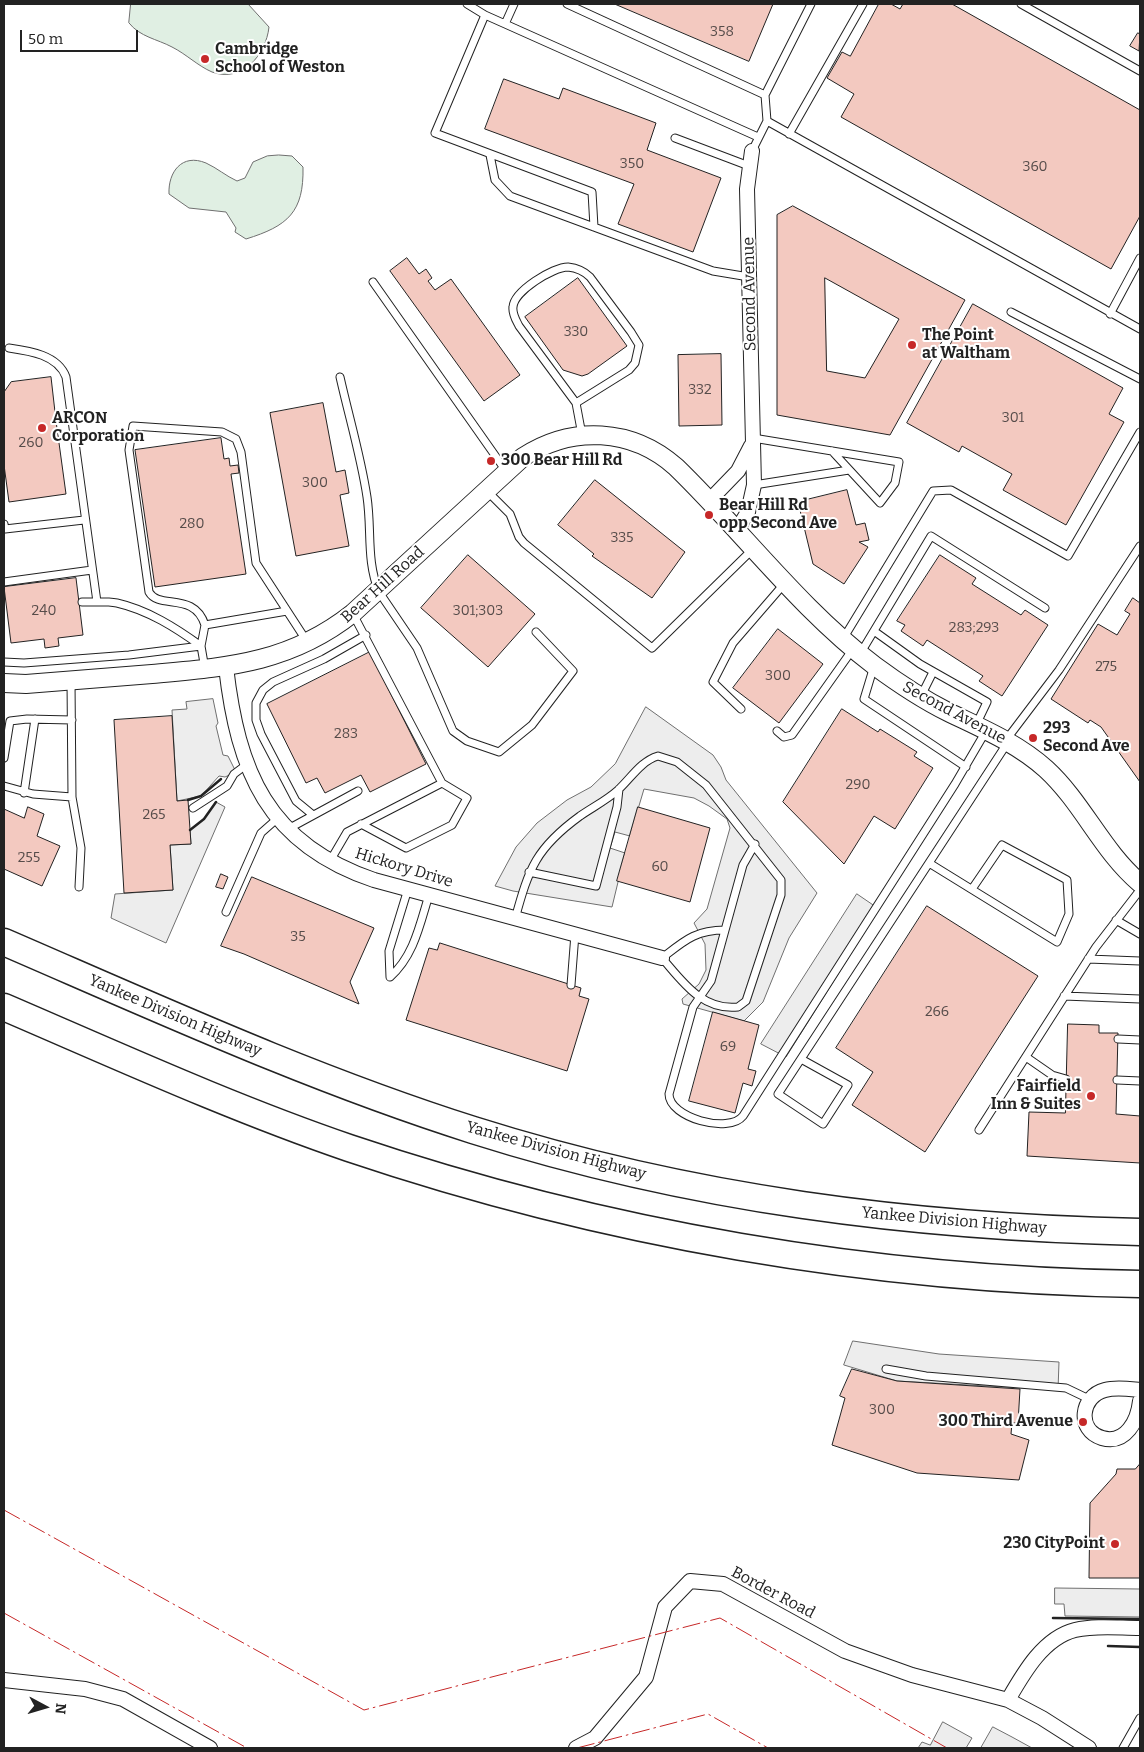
<!DOCTYPE html>
<style>
body{margin:0}
#map{position:relative;width:1144px;height:1752px;overflow:hidden;background:#fff;font-family:Bitter,serif}
canvas{display:block}
.frame{position:absolute;inset:0;border:5px solid #222;pointer-events:none}
.north{position:absolute;left:20px;top:1682px;width:50px;height:50px;-webkit-text-stroke:4px #fff;paint-order:stroke;rotate:96deg;font-size:14px;font-weight:700;line-height:20px;text-align:center;color:#222}
.north::after{content:'';display:block;margin:auto;width:18px;height:22px;background:#222;clip-path:polygon(50% 0,100% 100%,50% 72%,0 100%)}
.scale{position:absolute;left:20px;top:30px;width:118px;height:22px;box-sizing:border-box;border:2px solid #222;border-top:0;padding-left:6px;font-size:15px;line-height:18px;white-space:nowrap;color:#222;-webkit-text-stroke:4px #fff;paint-order:stroke}
</style>
<div id="map">
<canvas width="1144" height="1752"></canvas>
<div class="frame"></div>
<div class="north">N</div>
<div class="scale">50 m</div>
</div>
<script>
const g = document.querySelector('canvas').getContext('2d');
g.lineJoin = 'round';
function paint(path, color) { g.fillStyle = color; g.fill(path, 'evenodd'); }
function trace(path, color, width, dash) { g.strokeStyle = color; g.lineWidth = width; g.lineCap = dash ? 'butt' : 'round'; g.setLineDash(dash || []); g.stroke(path); }
function write(font, color, halo, rows, align = 'center') {
  g.font = font + ' Bitter,serif'; g.lineWidth = 4; g.setLineDash([]); g.textBaseline = 'middle'; g.strokeStyle = halo; g.fillStyle = color; for (const [text, x, y, turn = 0] of rows) {
    g.save(); g.translate(x, y); g.rotate((+turn || 0) * Math.PI / 180); g.textAlign = isNaN(turn) ? turn : align; if (halo) g.strokeText(text, 0, 0); g.fillText(text, 0, 0); g.restore();
  }
}
const green = new Path2D(`
 M131 4H248L269 27C266 55 242 83 212 72 198 66 186 54 172 47 157 39 140 37 129 23Z
 M279 155 292 156 303 167C304 212 288 226 246 239L235 232 236 228 226 212 189 208 169 194C168 172 182 153 206 163 217 168 226 176 237 181L245 178 253 162 267 156Z`);
const parking = new Path2D(`
 M213 699 218 723 216 726 223 755 228 756 236 772 225 777 219 776 201 796 177 801 172 710 187 709 186 702Z
 M646 707 713 755 721 767 726 780 817 893 789 938 763 1002 744 1021 683 1004 682 999 699 984 706 970 705 944 694 923 707 909 730 828 727 819 709 806 694 798 644 789 630 836 615 832 610 848 625 853 612 907 513 891 495 886 516 847 537 823 567 800 591 787 615 764Z
 M216 802 225 807 166 943 111 918 115 894 173 890 170 845 191 844 190 830 204 819Z
 M857 894 879 909 786 1057 761 1044Z
 M853 1341 939 1354 1059 1362 1058 1390 897 1381 844 1365Z
 M1055 1588 1140 1589V1617L1065 1616 1064 1604H1055Z
 M943 1722 972 1738 966 1748H918L922 1742 930 1745Z
 M993 1727 1012 1737 1032 1748H981Z`);
const building = new Path2D(`
 M615 4H773L749 61Z
 M879 4H891L900 9 903 4H952L1140 110V216L1111 269 841 117 854 94 827 78 842 52 850 56Z
 M1138 33 1140 34 1139 51 1130 46Z
 M504 79 559 99 563 88 656 123 647 150 721 178 693 252 618 224 634 184 485 129Z
 M793 206 965 300 890 435 777 415V215ZM825 278 899 319 865 378 827 371Z
 M407 258 419 274 426 269 432 278 428 281 435 290 451 279 520 375 484 401 390 271Z
 M578 278 627 346 588 374 582 376 563 370 525 317Z
 M973 304 1123 388 1109 414 1124 422 1066 525 1003 490 1012 474 962 446 959 452 907 423Z
 M721 354 722 425 679 426 678 355Z
 M51 377 55 412 60 411 62 421H56L66 494 9 502 4 465V392L11 382Z
 M323 403 336 472 345 470 349 493 340 495 349 546 296 556 270 413Z
 M221 438 224 459 229 458 230 466 238 465 239 473 231 474 246 574 155 587 135 450Z
 M595 480 685 552 652 598 592 556 594 554 558 525Z
 M847 490 856 525 865 523 869 540 859 542 868 547 844 584 813 564 798 502Z
 M468 555 535 614 488 667 421 608Z
 M940 555 976 578 972 584 1021 615 1025 610 1048 625 1002 696 979 681 983 676 927 640 923 646 901 631 905 625 897 621Z
 M76 578 83 635 58 638 59 646 45 648 44 639 11 643 4 587Z
 M1133 598 1140 603V782L1101 727 1090 720 1088 723 1051 699 1098 624 1117 635 1130 614 1125 611Z
 M778 629 823 664 779 723 733 688Z
 M370 652 426 764 370 792 361 775 325 793 317 778 306 783 267 704Z
 M842 709 878 732 880 729 917 752 914 756 933 768 895 829 874 816 844 864 783 802Z
 M172 716 177 801 188 800 191 844 170 845 173 890 124 893 114 720Z
 M28 807 44 814 37 836 60 846 42 886 4 869V809L24 818Z
 M638 807 710 828 690 902 617 881Z
 M221 874 228 877 223 889 216 887Z
 M252 877 374 928 350 982 359 1004 244 954 221 946Z
 M927 906 1038 976 925 1152 852 1105 873 1072 836 1048Z
 M440 943 581 988 579 996 589 999 567 1071 406 1020 429 948 437 950Z
 M713 1012 759 1025 748 1069 756 1071 752 1086 743 1083 735 1113 689 1101Z
 M1068 1024 1099 1025V1033H1118L1116 1114 1140 1116V1163L1027 1156 1029 1112 1065 1113Z
 M852 1369 897 1381 1020 1389 1018 1423H1012L1011 1434 1029 1440 1019 1480 917 1473 832 1445 845 1398 840 1396Z
 M1140 1464V1578H1089L1090 1503 1116 1474 1117 1469H1135Z`);
const service = new Path2D(`
 M467 4 485 15
 M567 4 765 95
 M1021 4 1140 71
 M505 24 514 4
 M767 121 1140 329
 M789 134 863 4
 M675 138 749 166
 M752 151 767 121 765 95 811 4
 M490 155 495 180 510 196 713 271 749 277
 M594 227 592 192 435 133 485 15 758 137
 M373 282 506 471
 M1011 312 1140 379
 M1110 314 1140 258
 M9 348C30 351 58 355 66 377L97 602
 M340 377C349 417 361 457 367 497 372 530 366 561 379 592L417 648 453 731 467 741 499 752 532 725 573 671 536 632
 M576 403 629 370 635 363 639 345 631 332 590 277C584 271 577 268 568 267 553 267 514 291 513 307 512 314 516 320 519 326L576 403 582 435
 M753 438 899 462 895 483 880 503 832 451
 M754 485 849 470
 M488 492 510 514 519 537 524 543 652 648 754 548
 M4 524 5 529 84 520
 M4 582 92 570
 M82 602C93 602 106 601 117 603 148 610 176 628 201 646
 M353 614 442 783
 M205 625C194 591 159 610 149 592L129 450 133 426 222 432 236 439 241 452 256 563 306 640
 M874 631 920 664 987 702 976 725
 M843 639 933 491 951 490 1068 556 1140 432
 M860 654 931 536 1045 608
 M4 662 24 663 129 655 201 646
 M874 666 864 699 966 767
 M205 669 201 646 205 625 287 611
 M71 681 72 797 81 848 79 887
 M921 696 933 672
 M741 709 713 682 733 643 784 584
 M777 731 784 737 792 735 853 649
 M1006 740 1059 670 1140 546
 M4 758 10 721 27 719 72 720
 M4 786 33 794 72 797
 M24 793 35 719
 M193 808 227 786 234 774 246 765
 M313 815 296 801 261 734 256 720V703L263 690 273 682 324 659 366 635
 M288 829 358 791
 M755 844 743 865 711 981 693 1007 669 1094C669 1118 729 1134 743 1116L955 784 986 731
 M330 861 347 832 442 783 467 798 452 825 406 848 361 824
 M929 863 1057 942 1069 914 1067 880 1002 845 972 889
 M529 872 596 886 617 807 619 789
 M408 889 389 951 390 977C414 956 420 924 429 895
 M226 912 261 833 278 818
 M515 919C529 868 536 848 580 816 593 807 607 800 618 790 631 778 641 761 658 756L677 762 706 785 781 880V895L746 1001 738 1007C702 1011 682 981 662 958 684 941 695 930 725 930
 M1116 920 1140 934
 M1088 959 1140 961
 M571 985 575 934
 M1064 996 1140 999
 M1118 1039 1140 1040
 M1026 1057 1052 1075 1066 1079
 M801 1059 848 1085 823 1124 778 1094 1008 742
 M1117 1080 1140 1081
 M979 1130 1096 947 1140 890
 M886 1369 926 1376 1066 1388 1089 1399
 M1123 1748 1140 1718`);
const minor = new Path2D(`
 M709 501 738 471 751 446
 M737 530 748 512 754 485 747 189 752 151
 M226 667C238 771 267 844 374 880L662 958
 M1140 1390C1129 1389 1116 1387 1105 1390 1081 1396 1076 1430 1102 1438 1126 1445 1138 1420 1140 1401
 M4 1680 85 1689 123 1699 210 1748
 M1008 1700C1023 1674 1043 1638 1075 1630 1096 1625 1119 1628 1140 1628
 M576 1748 595 1738 646 1677 665 1607 690 1581 723 1584 845 1651 912 1675 1008 1700 1042 1718 1089 1748`);
const tertiary = new Path2D(`
 M4 683 26 684C68 681 110 677 152 674 228 667 290 663 353 613L523 457C572 425 632 428 676 467 743 532 800 609 875 666 898 683 922 699 948 712 983 729 1017 743 1046 769 1083 803 1102 851 1140 883`);
const motorway = new Path2D(`
 M4 942C159 1009 312 1079 473 1130 691 1199 912 1227 1140 1232
 M4 1007C118 1056 232 1108 349 1148 604 1234 872 1280 1140 1284`);
const wall = new Path2D(`
 M188 800 201 796 221 779
 M190 830 204 819 216 802
 M1053 1618 1140 1619
 M1108 1646 1140 1647`);
const power = new Path2D(`
 M4 1510 364 1710 720 1618 947 1748
 M4 1613 247 1748
 M577 1748 708 1714 768 1748`);
const markers = [
 [205,59,5,"#c62828"],
 [912,345,5,"#c62828"],
 [42,428,5,"#c62828"],
 [491,461,5,"#c62828"],
 [709,515,5,"#c62828"],
 [1033,738,5,"#c62828"],
 [1091,1096,5,"#c62828"],
 [1083,1422,5,"#c62828"],
 [1115,1544,5,"#c62828"]
];
const numberNames = [
 ["358",722,32],
 ["350",632,164],
 ["360",1035,167],
 ["330",576,332],
 ["332",700,390],
 ["301",1013,418],
 ["260",31,443],
 ["300",315,483],
 ["280",192,524],
 ["335",622,538],
 ["240",44,611],
 ["301;303",478,611],
 ["283;293",974,628],
 ["275",1106,667],
 ["300",778,676],
 ["283",346,734],
 ["290",858,785],
 ["265",154,815],
 ["255",29,858],
 ["60",660,867],
 ["35",298,937],
 ["266",937,1012],
 ["69",728,1047],
 ["300",882,1410]
];
const poiNames = [
 ["Cambridge",215,50],
 ["School of Weston",215,68],
 ["The Point",922,336],
 ["at Waltham",922,354],
 ["ARCON",52,419],
 ["Corporation",52,437],
 ["300 Bear Hill Rd",501,461],
 ["Bear Hill Rd",719,506],
 ["opp Second Ave",719,524],
 ["293",1043,729],
 ["Second Ave",1043,747],
 ["Fairfield",1081,1087,"right"],
 ["Inn & Suites",1081,1105,"right"],
 ["300 Third Avenue",1073,1422,"right"],
 ["230 CityPoint",1105,1544,"right"]
];
const streetNames = [
 ["Second Avenue",750,294,-91],
 ["Bear Hill Road",383,585,-42],
 ["Second Avenue",954,713,28],
 ["Hickory Drive",404,868,17],
 ["Yankee Division Highway",175,1016,23],
 ["Yankee Division Highway",556,1151,15],
 ["Yankee Division Highway",954,1221,5],
 ["Border Road",773,1593,28]
];
paint(green, '#e0efe3');
trace(green, '#6f6f6f', 1);
paint(parking, '#ededed');
trace(parking, '#6f6f6f', 1);
paint(building, '#f3c9c0');
trace(building, '#222', 1);
trace(service, '#222', 9);
trace(minor, '#222', 16);
trace(tertiary, '#222', 20);
trace(motorway, '#222', 29);
trace(service, '#fff', 7);
trace(minor, '#fff', 14);
trace(tertiary, '#fff', 18);
trace(motorway, '#fff', 26);
trace(wall, '#222', 2.5);
trace(power, '#c62828', 1, [18, 4, 2.5, 4]);
for (const [x, y, r, color] of markers) { const dot = new Path2D(); dot.arc(x, y, r, 0, 2 * Math.PI); g.fillStyle = color; g.fill(dot); trace(dot, '#fff', 2); }
write('14px', '#564c4a', null, numberNames);
write('bold 16px', '#222', '#fff', poiNames, 'left');
write('16px', '#222', '#fff', streetNames);
</script>
